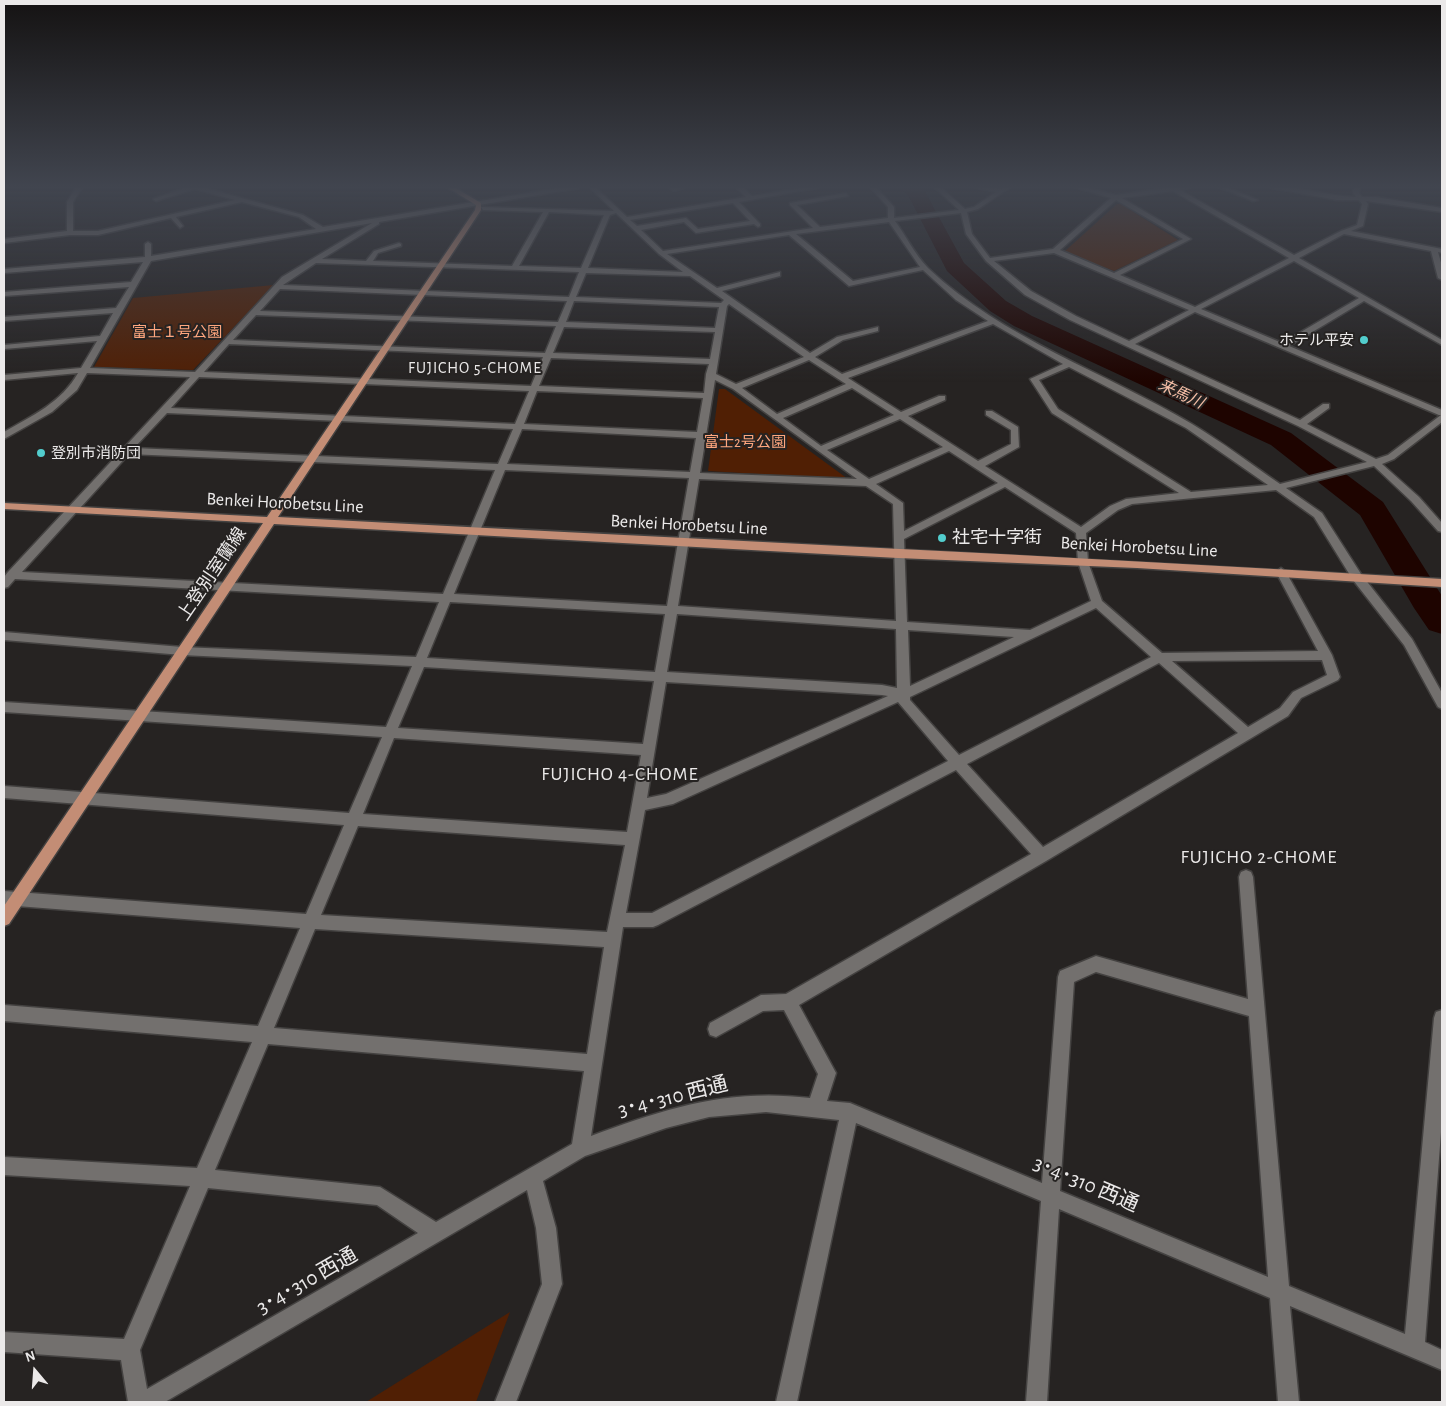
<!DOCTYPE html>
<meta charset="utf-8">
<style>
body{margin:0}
#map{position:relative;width:1446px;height:1406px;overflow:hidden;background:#262322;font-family:"Alegreya Sans",sans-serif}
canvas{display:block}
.frame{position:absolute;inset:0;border:5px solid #ebe9e9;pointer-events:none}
.north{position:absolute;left:10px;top:1346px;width:50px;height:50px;-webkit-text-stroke:4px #262322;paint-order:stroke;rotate:342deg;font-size:14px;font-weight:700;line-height:20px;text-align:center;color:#ebe9e9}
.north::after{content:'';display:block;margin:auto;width:18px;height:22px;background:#ebe9e9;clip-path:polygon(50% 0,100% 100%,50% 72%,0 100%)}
</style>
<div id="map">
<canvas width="1446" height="1406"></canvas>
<div class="frame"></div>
<div class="north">N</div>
</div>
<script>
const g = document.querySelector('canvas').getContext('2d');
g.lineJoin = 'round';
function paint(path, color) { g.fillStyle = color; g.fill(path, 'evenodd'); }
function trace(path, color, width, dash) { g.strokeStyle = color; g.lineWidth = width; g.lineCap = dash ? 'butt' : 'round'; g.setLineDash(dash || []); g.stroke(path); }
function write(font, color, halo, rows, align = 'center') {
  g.font = font + ' "Alegreya Sans","Noto Sans JP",sans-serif'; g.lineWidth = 4; g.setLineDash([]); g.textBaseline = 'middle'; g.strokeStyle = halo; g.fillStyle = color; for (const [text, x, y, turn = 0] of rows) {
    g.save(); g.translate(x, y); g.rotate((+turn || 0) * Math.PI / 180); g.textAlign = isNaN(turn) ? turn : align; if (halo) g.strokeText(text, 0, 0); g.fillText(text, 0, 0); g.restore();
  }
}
const green = new Path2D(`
 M1117 204H1121L1178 240 1114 271 1064 252Z
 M274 285 193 370 94 367 133 298Z
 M719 389H725L848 479 708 471Z
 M510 1312 476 1402H366Z`);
const river = new Path2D(`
 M898 186H919L923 188 964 263 1006 301 1032 316 1291 433 1383 502 1442 596V634L1429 630 1414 608 1360 515 1271 445 1014 326 990 311 947 271 908 195Z`);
const minor = new Path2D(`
 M77 186H83L73 202V231H98L235 200 195 189 156 201 153 199 188 187 187 186H198L303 215 323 227 571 186H582L579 188 379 222V224L322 259 366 261 374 251 399 243 401 244V246L378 253 373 261 512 266 543 212 483 210 481 207 614 211 588 186H594L627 217 746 197 735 186H741L752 196 815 186H827L739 202 760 224V226L758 227 754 224 696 233 684 222 641 230 663 251 813 228 790 205V203L846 193 848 196 797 205 820 227 888 218V207L869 186H875L894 207V218L959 210 933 186H939L965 209 974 207 996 192 970 186 1001 189 1006 186H1012L978 209 967 212 972 234 990 258 1053 249 1111 198 1071 186H1080L1116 195 1168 188 1166 186H1195L1180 190 1294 255 1341 231 1357 225 1362 204 1359 200H1337L1272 188 1269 186C1298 186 1326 196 1356 197L1353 193 1354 186H1360L1359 193 1362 197H1376L1442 208V212L1366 201 1368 204 1363 226 1351 231 1442 249V253L1438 252 1442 266V280L1438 278 1431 251 1344 234 1299 258 1442 340V345L1364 301 1289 346 1442 410V422L1394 459 1382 464 1419 497 1442 523V532L1438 531 1411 501 1374 466 1286 488 1322 513 1361 574 1412 639 1442 693V709L1438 707 1404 645 1353 580 1314 517 1276 490 1132 504 1118 510 1086 533 1088 562 1102 601 1162 653 1318 651 1276 572 1281 568 1286 572 1332 655 1340 677 1338 680 1301 698 1288 716 1046 861 799 1005 836 1073 827 1101 850 1103 1042 1183 1058 977 1060 971 1096 956 1248 999 1239 877 1241 872 1246 870 1251 872 1253 877 1289 1286 1405 1334 1434 1018 1436 1012 1442 1010V1119L1425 1342 1442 1350V1370L1290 1306 1299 1402H1278L1270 1298 1059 1209 1047 1402H1026L1041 1201 856 1123 797 1402H776L839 1120 766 1112 709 1117 666 1128 585 1156 543 1181 556 1228 562 1284 516 1402H495L542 1284 536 1228 527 1190 165 1402H128L121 1360 4 1352V1332L124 1339 190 1186 4 1175V1157L197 1168 252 1042 4 1021V1005L258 1026 300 928 4 905V891L306 914 344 825 4 798V786L349 813 382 737 4 712V702L386 727 412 666 182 655 4 640V632L182 647 416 657 439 602 15 579 8 587 4 588V577L8 572 190 377 87 373 77 390 52 412 4 439V432C32 416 62 402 78 373L4 380V375L81 368 97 341 4 349V345L100 336 113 313 4 321V317L116 308 129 287 4 296V292L131 282 143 262 4 273V269L145 257V244L148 242 151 244V256L316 229 299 217 242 202 176 217 183 226 180 228 171 218 98 235H70L4 243V239L67 231V202ZM1173 191 1289 258 1195 307 1120 275 1191 239 1122 198ZM1116 200 1183 239 1114 273 1060 250ZM733 203 750 221 698 229 686 218 637 226 630 220ZM549 212 604 215 581 268 519 266ZM616 213 659 254 683 272 588 268 610 215ZM961 213 966 234 986 261 1025 295 1070 320 1298 426 1367 462 1280 484C1251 464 1222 442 1192 424 1105 372 1003 339 928 268 915 255 906 236 895 221ZM889 222 920 267 853 281 796 234ZM372 223 282 277 195 372 90 368 151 261ZM789 235 849 286 923 270 956 300 988 321 842 374 815 357 843 340 878 331V327L837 337 810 353 722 291 780 276V272L717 288 667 254ZM1054 253 1189 310 1129 341 1076 316 1031 291 994 261ZM1294 261 1359 298 1282 343 1201 309ZM316 263 579 272 569 297 283 285ZM586 273 690 276 724 300 721 303 576 297ZM280 289 567 301 558 322 260 311ZM574 301 719 307 715 328 566 322ZM729 304 804 357 736 384 716 374 727 306ZM1195 312 1439 415H1441L1388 455 1376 459 1307 424 1329 408V404H1323L1300 420 1135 344ZM256 315 556 326 545 353 233 340ZM993 324 1063 364 1030 379 1052 413 1179 493 1126 499 1110 506 1081 527 985 466 1019 447 1018 427 992 411H986V415L1011 430V444L978 461 908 416 945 400V396H939L901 412 848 378ZM564 327 715 332 710 359 553 353ZM229 344 543 357 531 386 204 372ZM551 358 709 364 706 374 704 393 539 386ZM809 360 846 384 777 414 742 388ZM1069 367 1186 428 1268 485 1191 492 1058 409 1039 380ZM199 377 529 391 515 424 171 408ZM715 380 733 389 857 479 700 473ZM852 388 894 415 821 446 783 418ZM537 391 703 398 697 432 524 424ZM167 413 513 429 498 464 134 448ZM900 419 943 447 869 479 827 450ZM522 429 696 438 690 472 507 464ZM949 451 998 483 904 531 903 503 876 484ZM129 454 495 470 443 594 22 572ZM505 470 689 478 667 606 454 594ZM699 479 866 486 893 504 896 621 678 606ZM1005 487 1076 533 1078 562 1091 601 1030 630 907 622 904 539ZM450 602 665 614 655 672 427 658ZM1096 608 1151 657 959 755 910 700V697ZM677 614 896 629 897 688 882 685 667 672ZM908 630 1014 637 910 686ZM1322 660 1327 675 1293 692 1280 708 1248 727 1172 661ZM1159 663 1238 733 1043 847 967 764ZM424 667 654 681 643 744 398 728ZM666 682 882 695 888 696 666 794 647 798ZM898 702 948 761 652 913H626L645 810 673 804ZM394 738 641 755 627 832 363 814ZM956 770 1031 854 786 994 761 995 710 1023 708 1029 710 1035 716 1037 763 1011 784 1010 818 1074 810 1098C729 1088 666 1108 591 1136L623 927H653L658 925ZM358 826 625 845 607 932 321 915ZM315 929 604 947 587 1054 274 1028ZM1096 972 1249 1016 1268 1277 1060 1191 1074 982ZM268 1044 584 1071 572 1144 436 1222 380 1187 215 1170ZM208 1188 377 1205 418 1233 147 1389 140 1350Z
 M666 186H689L674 191Z
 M1216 186H1223L1258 200 1253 201Z`);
const major = new Path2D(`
 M445 186H452L481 203V210L278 517C666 538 1054 555 1442 579V587L1137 568 898 558 274 524 9 924 4 926V906L263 523 4 509V503L267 517 475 210 476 205Z`);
const markers = [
 [1364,340,5,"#52cdcd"],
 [41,453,5,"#52cdcd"],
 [942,538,5,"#52cdcd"]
];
const farParknames = [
 ["富士１号公園",177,332],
 ["富士2号公園",745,442]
];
const farPoinames = [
 ["ホテル平安",1354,340],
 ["登別市消防団",51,453,"left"]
];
const farNeighbourhoodnames = [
 ["FUJICHO 5-CHOME",475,368]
];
const farWaternames = [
 ["来馬川",1181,394,25]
];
const streetNames = [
 ["Benkei Horobetsu Line",285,503,3],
 ["Benkei Horobetsu Line",689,525,3],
 ["Benkei Horobetsu Line",1139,547,3],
 ["上登別室蘭線",212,574,-56]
];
const poiNames = [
 ["社宅十字街",952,538]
];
const neighbourhoodNames = [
 ["FUJICHO 4-CHOME",620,774],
 ["FUJICHO 2-CHOME",1259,857]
];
const nearStreetnames = [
 ["3･4･310 西通",673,1097,-14],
 ["3･4･310 西通",1086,1184,23],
 ["3･4･310 西通",307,1281,-30]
];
paint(green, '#501f04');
paint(river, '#1e0400');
trace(minor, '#444241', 3);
trace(major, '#444241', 3);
paint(minor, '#73706e');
paint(major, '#c38d75');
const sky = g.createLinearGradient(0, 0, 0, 382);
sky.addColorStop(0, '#151313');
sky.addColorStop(0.49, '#41454f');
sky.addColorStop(1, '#41454f00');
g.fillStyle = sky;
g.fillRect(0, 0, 1446, 382);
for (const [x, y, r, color] of markers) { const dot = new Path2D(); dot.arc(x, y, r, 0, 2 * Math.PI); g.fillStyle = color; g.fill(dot); trace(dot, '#262322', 2); }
write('15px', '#fea67e', '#262322', farParknames);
write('15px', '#ebe9e9', '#262322', farPoinames, 'right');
g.letterSpacing = '1px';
write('16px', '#ebe9e9', '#262322', farNeighbourhoodnames);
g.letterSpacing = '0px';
write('italic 16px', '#f3bda5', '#262322', farWaternames);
write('18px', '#ebe9e9', '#262322', streetNames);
write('18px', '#ebe9e9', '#262322', poiNames, 'left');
g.letterSpacing = '1px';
write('19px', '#ebe9e9', '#262322', neighbourhoodNames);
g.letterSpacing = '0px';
write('21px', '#ebe9e9', '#262322', nearStreetnames);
</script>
